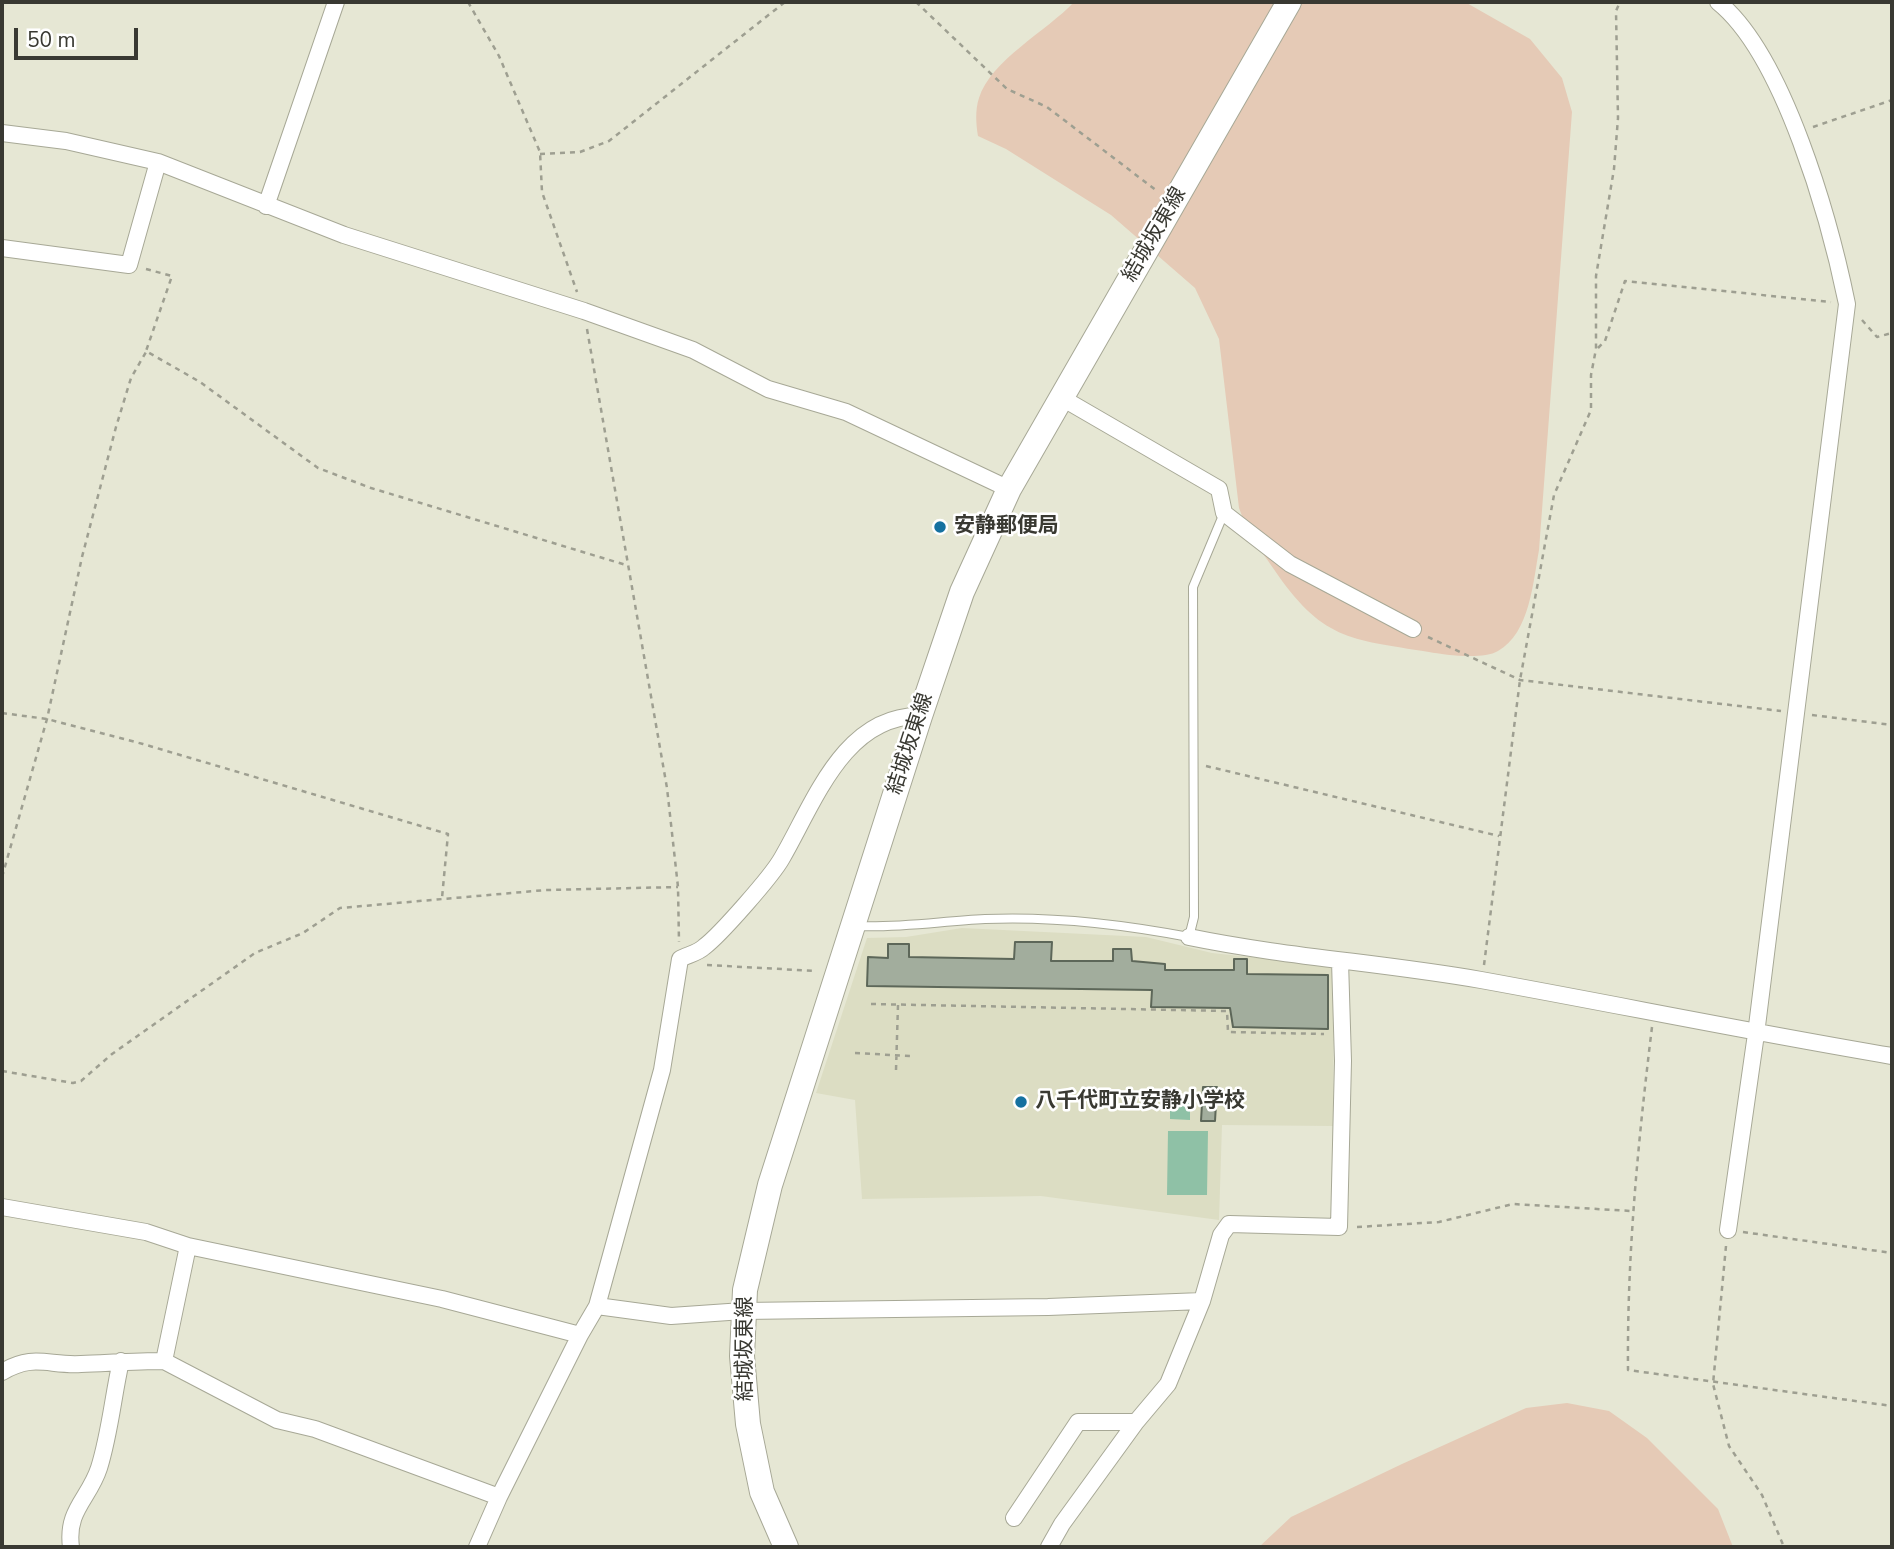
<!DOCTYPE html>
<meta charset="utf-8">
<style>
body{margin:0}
#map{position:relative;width:1894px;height:1549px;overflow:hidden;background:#e6e7d4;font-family:"Nunito Sans",sans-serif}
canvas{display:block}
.frame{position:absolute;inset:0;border:4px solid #393932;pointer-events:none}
.scale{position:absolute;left:14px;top:28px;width:124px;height:32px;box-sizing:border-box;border:4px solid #393932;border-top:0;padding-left:9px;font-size:21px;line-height:24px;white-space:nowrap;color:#393932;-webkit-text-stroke:5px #fff;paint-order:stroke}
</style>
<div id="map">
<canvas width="1894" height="1549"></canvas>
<div class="frame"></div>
<div class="scale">50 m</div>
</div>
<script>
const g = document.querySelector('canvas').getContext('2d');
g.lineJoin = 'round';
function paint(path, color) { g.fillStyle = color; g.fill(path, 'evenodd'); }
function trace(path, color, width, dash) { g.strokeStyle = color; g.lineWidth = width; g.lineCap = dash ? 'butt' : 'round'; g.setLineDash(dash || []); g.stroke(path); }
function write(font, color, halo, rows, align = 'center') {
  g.font = font + ' "Nunito Sans","Noto Sans JP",sans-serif'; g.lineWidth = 5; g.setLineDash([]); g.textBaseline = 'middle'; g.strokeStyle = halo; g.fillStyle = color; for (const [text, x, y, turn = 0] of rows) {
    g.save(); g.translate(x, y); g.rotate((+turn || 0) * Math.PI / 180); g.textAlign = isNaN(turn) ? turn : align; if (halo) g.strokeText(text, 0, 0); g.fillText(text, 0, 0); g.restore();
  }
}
const built = new Path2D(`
 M962 928 1146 937 1212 953 1334 966 1333 1126 1222 1125 1219 1220 1041 1196 862 1199 855 1100 816 1093 867 938 906 937Z`);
const green = new Path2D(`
 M1074 2H1465L1530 39 1562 78 1572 112 1539 550C1533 582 1530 633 1498 651 1483 660 1445 655 1429 652 1348 639 1322 640 1273 568 1259 548 1247 531 1239 508L1219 339 1195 288 1111 215 1006 149 978 136C976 124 975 110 979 98 991 60 1047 31 1074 2Z
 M1567 1403 1609 1411 1647 1438 1718 1509 1733 1547H1259L1291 1517 1402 1464 1526 1408Z`);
const water = new Path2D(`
 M1170 1098H1190V1120L1170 1119Z
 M1168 1131H1208L1207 1195H1167Z`);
const building = new Path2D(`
 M1015 942H1052L1051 961H1113V949H1131L1132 961 1165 964V970H1234V959H1247V974L1328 975V1029L1233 1027 1230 1008 1151 1007 1152 990 867 986 868 957 888 958V944H909V957L1014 959Z
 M1203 1087H1217L1215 1121H1201Z`);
const path = new Path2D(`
 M468 2 499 56 540 152 542 192 577 292
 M916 2 1007 89 1047 107 1157 191
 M1813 127 1892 100
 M540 154 580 152 609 141 785 2
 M146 269 172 276 146 351 200 382 318 468 371 488 626 565
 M1862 320 1877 337 1892 333
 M587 329 667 788 678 887 679 942
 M1598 348 1605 341 1625 281 1831 302
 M1428 637 1520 680 1781 711
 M2 713 47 719 143 744 448 834 442 898
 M1812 715 1892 725
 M1206 766 1499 836
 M2 877 47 719 82 557 116 427 131 378 146 352
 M707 965 816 971
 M1484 965 1520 680 1554 495 1591 410V375L1596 349V276L1614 169 1618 118 1616 11 1620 2
 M871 1004 1227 1011 1228 1032 1324 1034
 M1652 1027C1638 1142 1627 1255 1628 1370L1892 1406
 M855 1053 910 1056
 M896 1070 898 1005
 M2 1071 73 1083 81 1081 112 1054 255 953 303 933 340 908 546 890 678 887
 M1357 1227 1439 1222 1513 1204 1631 1211
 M1743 1232 1892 1253
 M1726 1246 1713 1384 1729 1446 1762 1495 1784 1547`);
const lane = new Path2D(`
 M856 926C900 928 942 921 985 919 1055 916 1121 924 1189 937L1194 917 1193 587 1224 513`);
const street = new Path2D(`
 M1718 2C1784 55 1830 221 1847 304L1756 1034 1728 1230
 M2 133 66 141 158 162 344 235 584 311 693 350 768 389 846 412 1009 489
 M266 206 336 2
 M2 248 129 265 158 162
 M1062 398 1219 489 1224 513 1290 564 1413 629
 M1189 937C1286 957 1384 963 1481 980 1619 1005 1755 1033 1892 1056
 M2 1207 146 1232 188 1246 442 1299 580 1335 499 1497 315 1429 277 1420 164 1361
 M597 1306 671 1316 743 1311 1048 1307 1202 1301
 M580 1335 597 1306 662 1070 680 959C687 955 698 953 704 947 720 935 772 876 782 858 814 803 844 715 920 716
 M2 1372C34 1353 48 1366 81 1364 109 1363 136 1361 164 1361L188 1246
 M1136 1422 1168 1384 1202 1301 1221 1235 1229 1224 1339 1227 1343 1061 1340 961
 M1014 1518 1078 1422H1136L1062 1524 1049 1547
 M71 1547C66 1510 89 1499 99 1468 110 1433 113 1396 121 1361
 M477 1547 499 1497`);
const primary = new Path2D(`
 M786 1547 762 1492 748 1424 742 1356 745 1290 770 1185 920 716 962 592 1009 489 1289 2`);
const markers = [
 [940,527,7,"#1671a0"],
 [1021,1102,7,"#1671a0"]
];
const streetNames = [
 ["結城坂東線",1155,235,-60],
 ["結城坂東線",911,744,-72],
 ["結城坂東線",746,1349,-90]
];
const poiNames = [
 ["安静郵便局",954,527],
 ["八千代町立安静小学校",1035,1102]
];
paint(built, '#dcddc3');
paint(green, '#e5cab6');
paint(water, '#8fc1a6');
paint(building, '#a2ad9d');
trace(building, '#5d6759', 2);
trace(lane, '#a7a896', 10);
trace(street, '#a7a896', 18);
trace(primary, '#a7a896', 26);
trace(path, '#9e9f91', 2.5, [5, 5]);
trace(lane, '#fff', 8);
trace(street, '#fff', 16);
trace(primary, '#fff', 24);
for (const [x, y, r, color] of markers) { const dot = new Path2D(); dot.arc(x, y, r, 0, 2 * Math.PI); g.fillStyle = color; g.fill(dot); trace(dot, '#fff', 2.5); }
write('21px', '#393932', '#fff', streetNames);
write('bold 21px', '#393932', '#fff', poiNames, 'left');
</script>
